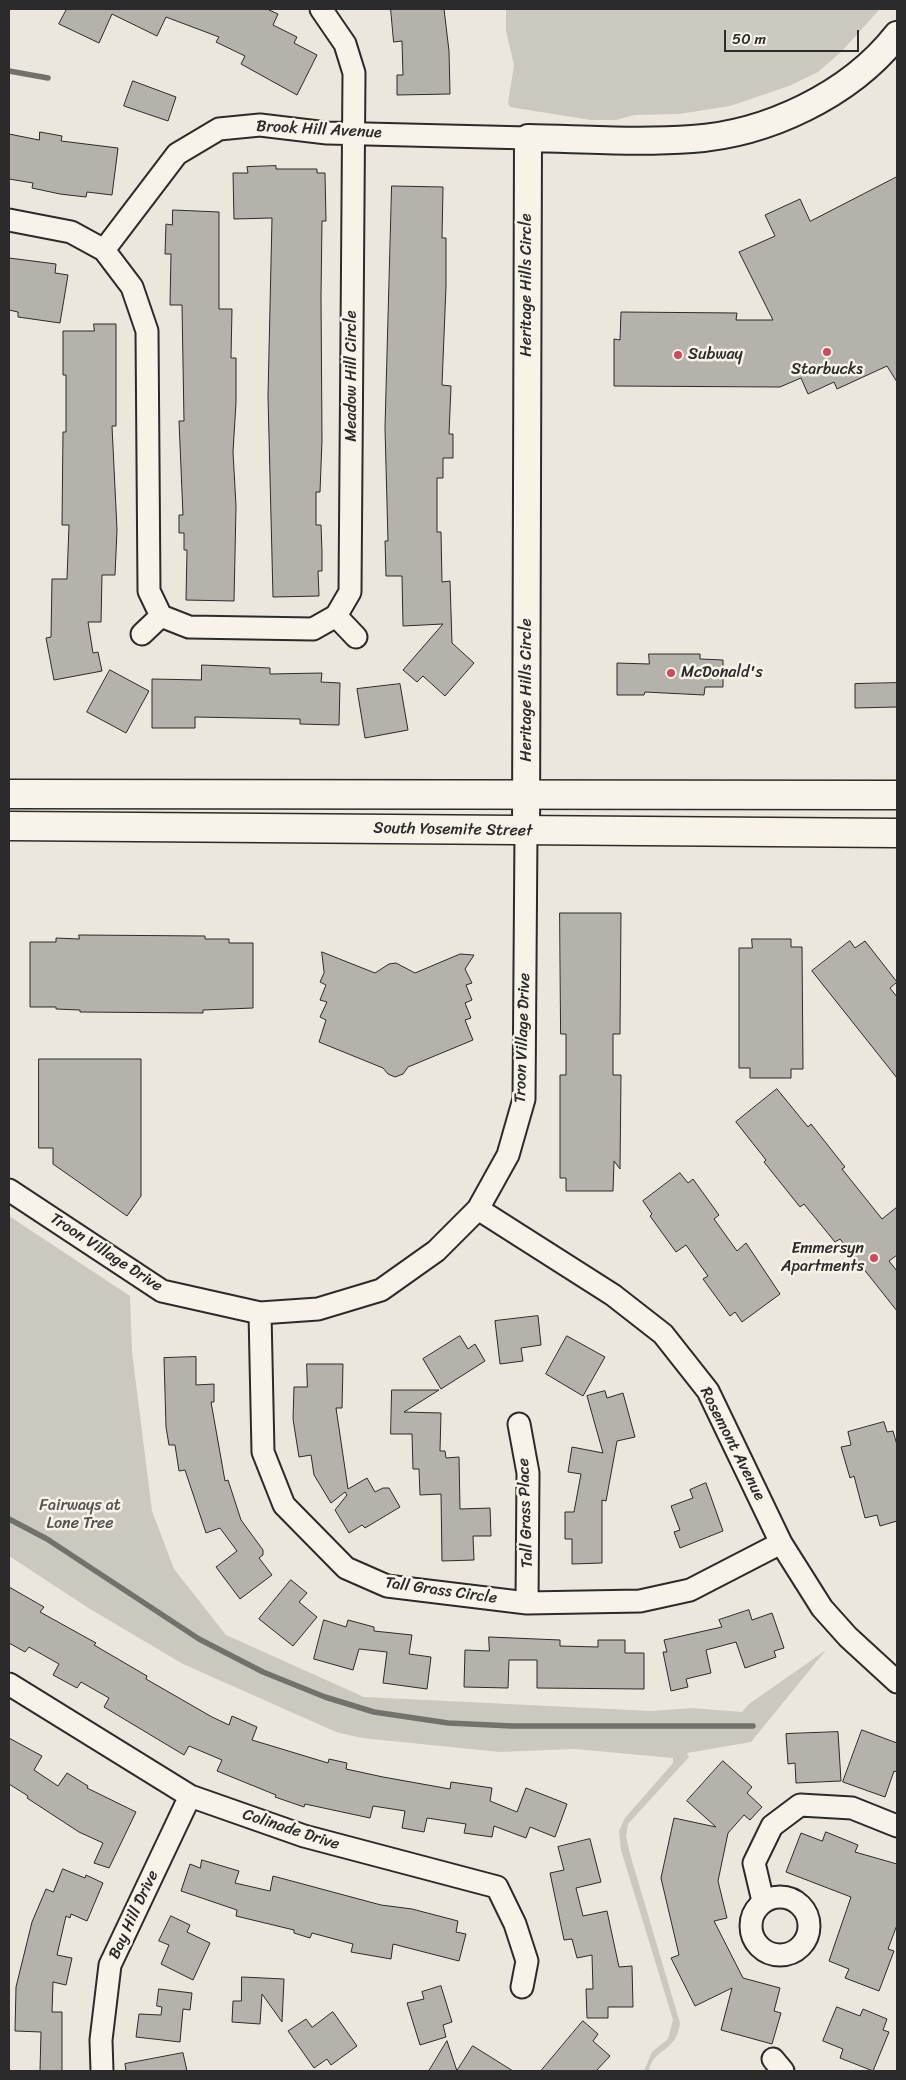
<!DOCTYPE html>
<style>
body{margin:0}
#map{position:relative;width:906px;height:2080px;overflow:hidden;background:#ebe7dd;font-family:Sriracha,sans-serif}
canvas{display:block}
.frame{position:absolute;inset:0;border:10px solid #2b2b2b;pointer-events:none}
.scale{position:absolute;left:724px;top:30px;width:135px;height:22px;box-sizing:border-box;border:2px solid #2b2b2b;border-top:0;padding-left:6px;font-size:15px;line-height:18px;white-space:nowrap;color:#2b2b2b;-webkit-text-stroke:4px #f7f3e8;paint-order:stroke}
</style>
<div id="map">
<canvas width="906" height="2080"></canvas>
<div class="frame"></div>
<div class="scale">50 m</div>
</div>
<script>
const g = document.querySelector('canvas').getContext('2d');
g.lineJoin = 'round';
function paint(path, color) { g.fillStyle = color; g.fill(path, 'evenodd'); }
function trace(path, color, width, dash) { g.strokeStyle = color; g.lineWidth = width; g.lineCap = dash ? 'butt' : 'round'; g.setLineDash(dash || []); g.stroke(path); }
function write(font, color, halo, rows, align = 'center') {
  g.font = font + ' Sriracha,sans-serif'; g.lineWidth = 5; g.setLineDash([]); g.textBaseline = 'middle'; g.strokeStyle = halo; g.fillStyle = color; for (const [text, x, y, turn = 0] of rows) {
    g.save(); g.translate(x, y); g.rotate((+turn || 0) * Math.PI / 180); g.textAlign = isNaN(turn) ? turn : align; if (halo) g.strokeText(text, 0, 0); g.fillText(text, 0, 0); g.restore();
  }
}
const green = new Path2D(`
 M506 9H880L842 51 818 72 789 86 730 106 679 114 634 115 616 120H591L510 107 508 103 514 65 506 31Z
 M9 1216 130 1296 132 1352 152 1511 174 1569 226 1635 364 1697 652 1711 692 1708 742 1712 749 1704 826 1650 751 1742 687 1753 689 1757 628 1824 626 1836 630 1854 680 2023C676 2054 653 2047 649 2071H644L652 2052 668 2039 673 2020 621 1850 619 1831 625 1818 673 1763V1758L575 1749 500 1752 362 1738 336 1732 183 1664 90 1609 9 1556Z`);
const stream = new Path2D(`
 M9 71 48 78
 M9 1519 47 1539 199 1639 263 1672 325 1697 374 1712 448 1723 512 1726H753`);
const building = new Path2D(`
 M67 9H267L278 14 273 25 297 37 294 43 317 55 297 95 241 64 245 56 216 42 219 37 166 17 157 36 112 14 99 43 59 24Z
 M391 9H444L449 51 450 94 397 95V75H403L402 41 394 42Z
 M133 81 176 97 168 121 124 106Z
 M40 132 62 136 61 141 118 148 112 195 87 192 86 197 60 194 32 188 33 183 9 179V134L39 140Z
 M276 166V169H317V173H325L326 221H322L321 296 322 440 320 492H316V525H321L322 552V571H318L319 596 273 597 268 396 272 218 234 219 233 173H248L247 167Z
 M897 177V382L887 366 837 389 834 382 808 394 801 378 780 387 614 386V339L620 340 621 312 737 313 736 320H773L739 252 775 236 765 215 800 199 810 221Z
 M392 186 443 187 442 238H446V286L442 385 451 386 449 434H453V458H443V478H437V532H441L442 582 450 581 452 643 474 663 445 696 423 676 417 682 403 670 443 624 403 626 402 576H386L385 541H388L385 428Z
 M173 210 219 212V309H232L231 358H236V402L233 452 236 506 234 601 186 600 187 550H184V533H179V515H183L179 421H184L182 305H170L171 254H165L166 224 172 225Z
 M9 258 56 264 55 273 68 275 60 323 18 317V312L9 310Z
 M94 324H116V426H112L117 530 115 575H102L101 622H88L93 653 98 652 102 671 54 680 46 638 51 637 52 579H67L69 525H62L63 432H66V375H63V331H94Z
 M649 654H700V659L723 660V687H705L704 695 645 692 644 695H617V663L649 664Z
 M202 665 270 668V674L322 673 321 682 340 683 339 725 300 724V719L195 717V728H152V679L201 680Z
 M110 670 149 691 126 733 87 712Z
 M897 683V707L855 708V684Z
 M400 684 408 730 365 738 357 689Z
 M560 913H621L620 1034H613V1075H621L620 1169 614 1161 613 1191H566V1178H560V1075H566V1034H561Z
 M79 935 205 936V939H229V943H253V1008L203 1010V1013L80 1012V1010L56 1009V1007H30V942H56V938L79 939Z
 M752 939H791V947H802L803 1069H791V1078H750V1068H739V948H752Z
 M850 941 855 948 865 941 897 982 890 988 897 997V1078L812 971Z
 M322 952 375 973 389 964 396 963 415 973 460 954 474 955 465 969 472 983 466 985 472 1000 465 1003 471 1018 465 1020 473 1040 408 1067 403 1074 395 1077 388 1074 383 1068 319 1042 326 1020 320 1017 327 1002 320 1000 326 985 320 982 324 973Z
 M39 1059H141V1196L127 1216 53 1164V1148H39Z
 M777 1089 808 1127 811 1124 845 1167 842 1169 882 1219 897 1207V1255L889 1261 897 1271V1311L840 1239 835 1242 804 1204 800 1207 764 1162 766 1160 736 1122Z
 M680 1173 688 1183 693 1179 719 1215 714 1219 737 1251 746 1243 780 1294 742 1322 735 1312 730 1316 703 1279 708 1276 686 1245 676 1252 650 1216 652 1214 643 1201Z
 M538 1316 541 1345 521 1348 523 1361 500 1364 495 1321Z
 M460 1336 468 1349 475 1344 485 1361 441 1389 423 1359Z
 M567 1336 605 1357 583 1396 546 1374Z
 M196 1357V1385L214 1384V1402H211L225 1481 228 1480 241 1520 263 1550V1555L259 1558 272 1575 240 1599 216 1567 237 1551 220 1528 206 1533 185 1470 179 1471 175 1445H169L166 1427 164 1358Z
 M307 1364H343L342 1408H336L348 1489 367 1478 375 1492 383 1488H389L400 1507 365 1528 362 1525 349 1533 335 1510 347 1495 345 1492 331 1503 314 1475 311 1455 299 1457 293 1419 294 1387H307Z
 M392 1390H439L404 1412 441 1413 440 1451H445L446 1458 459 1457 460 1509 490 1508 491 1536H473L474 1560 442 1561 441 1494 420 1495 419 1469H413L412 1434H391Z
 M605 1391 607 1398 623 1393 635 1437 617 1441 606 1501 602 1500V1563L572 1564V1539H565V1512H574L581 1474 568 1472 572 1447 603 1453 587 1396Z
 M884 1422 887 1432 893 1431 897 1445V1521L880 1526 877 1515 865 1518 854 1476 850 1478 841 1447 851 1445 848 1432Z
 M706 1483 723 1531 680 1548 674 1532 680 1530 671 1506 693 1498 690 1490Z
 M291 1580 307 1593 299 1602 317 1617 293 1646 259 1619Z
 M9 1587 44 1607 40 1612 96 1643 94 1645 147 1676 146 1679 212 1717 229 1725 232 1716 257 1727 252 1740 328 1763 329 1759 347 1763 346 1769 383 1777 450 1789 451 1782 492 1788 490 1801 517 1812 526 1788 567 1804 555 1837 530 1827 526 1838 494 1826 492 1837 464 1833 466 1824 427 1818 424 1832 402 1828 405 1811 373 1806 370 1818 305 1804 304 1807 275 1797 276 1795 217 1771 222 1760 189 1746 184 1755 104 1707 109 1698 81 1682 77 1688 53 1675 59 1664 29 1647 25 1652 9 1643Z
 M749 1610 752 1620 772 1613 784 1648 774 1651 776 1657 745 1668 736 1642 706 1650 711 1673 686 1679 688 1687 671 1691 663 1652H667L664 1640 722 1627 719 1620Z
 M324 1620 346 1627 348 1620 374 1627V1631L412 1635 409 1654 431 1657 427 1689 383 1683 387 1652 359 1649 353 1670 314 1659Z
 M489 1637 560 1640V1646L598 1647V1640H625V1653H644V1689L537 1688V1660H509L508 1688 464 1687 465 1650 489 1651Z
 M862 1730 897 1743V1772L894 1771 885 1797 843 1782Z
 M838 1732 841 1781 796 1783 795 1763 788 1764 786 1734Z
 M9 1738 42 1756 34 1770 58 1786 67 1773 88 1786 87 1788 136 1812 109 1868 94 1863 103 1843 79 1832 27 1798 28 1796 9 1784Z
 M723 1761 752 1787 747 1793 762 1807 750 1820 744 1815 728 1833 718 1881 727 1918 714 1921 743 1978 780 1988 774 2011 781 2013 772 2044 721 2030 732 1988 695 2006 671 1958 679 1955 661 1878 674 1818 716 1827 687 1801Z
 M826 1832 858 1845 855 1852 897 1864V1925L888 1949 894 1951 879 1991 845 1978 849 1969 829 1961 851 1897 786 1872 801 1833 822 1841Z
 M590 1839 601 1882 576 1888 583 1916 607 1911 619 1967 632 1966 633 2007H608V2018H587L586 1989H593L592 1955 577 1958 572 1939 564 1940 550 1873 564 1870 558 1847Z
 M202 1860 239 1871 235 1883 270 1891 273 1876 381 1905 412 1909 458 1921 456 1932 466 1934 459 1961 393 1944 391 1959 351 1952 353 1944 312 1933 310 1938 294 1933V1930L236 1916 237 1910 181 1891 190 1864 200 1868Z
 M63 1869 85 1878 86 1875 103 1883 87 1921 71 1914 70 1918 66 1916 57 1955 72 1958 66 1985 53 1982 52 2012H62V2071H40L41 2032 15 2031 16 1987 32 1922 46 1889 53 1892Z
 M171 1916 190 1925 187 1932 210 1943 193 1980 161 1964 169 1945 159 1941Z
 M242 1977 284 1979 282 2022 262 1994 260 2024 232 2022 233 2001H241Z
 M441 1986 452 2022 443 2025 446 2037 420 2045 407 2003 424 1999 422 1992Z
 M159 1989 192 1993 190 2010 183 2009 180 2042 136 2037 139 2014 161 2015 162 2007 157 2006Z
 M837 2007 860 2016 863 2009 887 2019 883 2030 889 2032 873 2071 840 2058 843 2049 823 2041Z
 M333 2012 357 2046 331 2065 327 2059 314 2068 288 2031 306 2019 312 2027Z
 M583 2021 598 2034 593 2041 610 2056 596 2071H541Z
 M447 2041 457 2071H429Z
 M473 2046 513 2071H457Z
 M183 2053 187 2071H126L125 2064Z`);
const minor = new Path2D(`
 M9 220 71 232 104 250 132 287 147 331 149 591 161 616 189 627 313 629 336 616 350 592 354 73 345 44 321 9
 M104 250 177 154 219 129 260 125 327 133 528 138
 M336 616 356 637
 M142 634 161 616
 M9 1190 162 1291 260 1313 318 1309 381 1290 436 1251 478 1209 508 1155 524 1099 526 832
 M478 1209 613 1295 663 1334 708 1391 781 1543 822 1608 848 1637 897 1682
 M260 1313 263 1452 284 1505 346 1568 387 1586 527 1603 640 1601 690 1590 781 1543
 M519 1424 528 1473 527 1603
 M9 1684 190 1796 304 1836 497 1887 515 1924 527 1961 522 1987
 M751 1926a29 29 0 1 1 58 0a29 29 0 1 1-58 0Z
 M763 1901 754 1863 772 1826 800 1805 852 1808 897 1826
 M773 2059 783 2071
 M102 2071 101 2040 110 1965 190 1796`);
const tertiary = new Path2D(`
 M526 832 528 138C582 139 637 143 692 139 767 134 850 95 897 35`);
const secondary = new Path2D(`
 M9 794 897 795
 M9 826 897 833`);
const markers = [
 [827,352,5,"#d1495b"],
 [678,355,5,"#d1495b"],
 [671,673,5,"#d1495b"],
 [874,1258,5,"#d1495b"]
];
const streetNames = [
 ["Brook Hill Avenue",319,130,3],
 ["Heritage Hills Circle",527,285,-90],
 ["Meadow Hill Circle",352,376,-90],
 ["Heritage Hills Circle",527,690,-90],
 ["South Yosemite Street",453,830,1],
 ["Troon Village Drive",523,1038,-88],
 ["Troon Village Drive",106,1253,33],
 ["Rosemont Avenue",732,1444,63],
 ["Tall Grass Place",526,1513,-92],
 ["Tall Grass Circle",441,1591,8],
 ["Colinade Drive",291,1830,18],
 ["Bay Hill Drive",134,1915,-65]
];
const poiNames = [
 ["Subway",688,355],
 ["Starbucks",827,370,"center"],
 ["McDonald's",681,673],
 ["Emmersyn",864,1249,"right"],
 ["Apartments",864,1267,"right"]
];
const parkNames = [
 ["Fairways at",80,1506],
 ["Lone Tree",80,1524]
];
paint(green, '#cbc8bf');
trace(stream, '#72716c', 5.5);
paint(building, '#b5b2ab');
trace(building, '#2b2b2b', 1);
trace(minor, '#2b2b2b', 25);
trace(tertiary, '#2b2b2b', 30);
trace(secondary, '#2b2b2b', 31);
trace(minor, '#f7f3e8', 21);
trace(tertiary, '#f7f3e8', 26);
trace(secondary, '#f7f3e8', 28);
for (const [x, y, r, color] of markers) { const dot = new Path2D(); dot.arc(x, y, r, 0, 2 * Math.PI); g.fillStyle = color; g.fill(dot); trace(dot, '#f7f3e8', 2); }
write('16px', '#2b2b2b', '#f7f3e8', streetNames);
write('16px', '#2b2b2b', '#f7f3e8', poiNames, 'left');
write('16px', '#535250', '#f7f3e8', parkNames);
</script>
